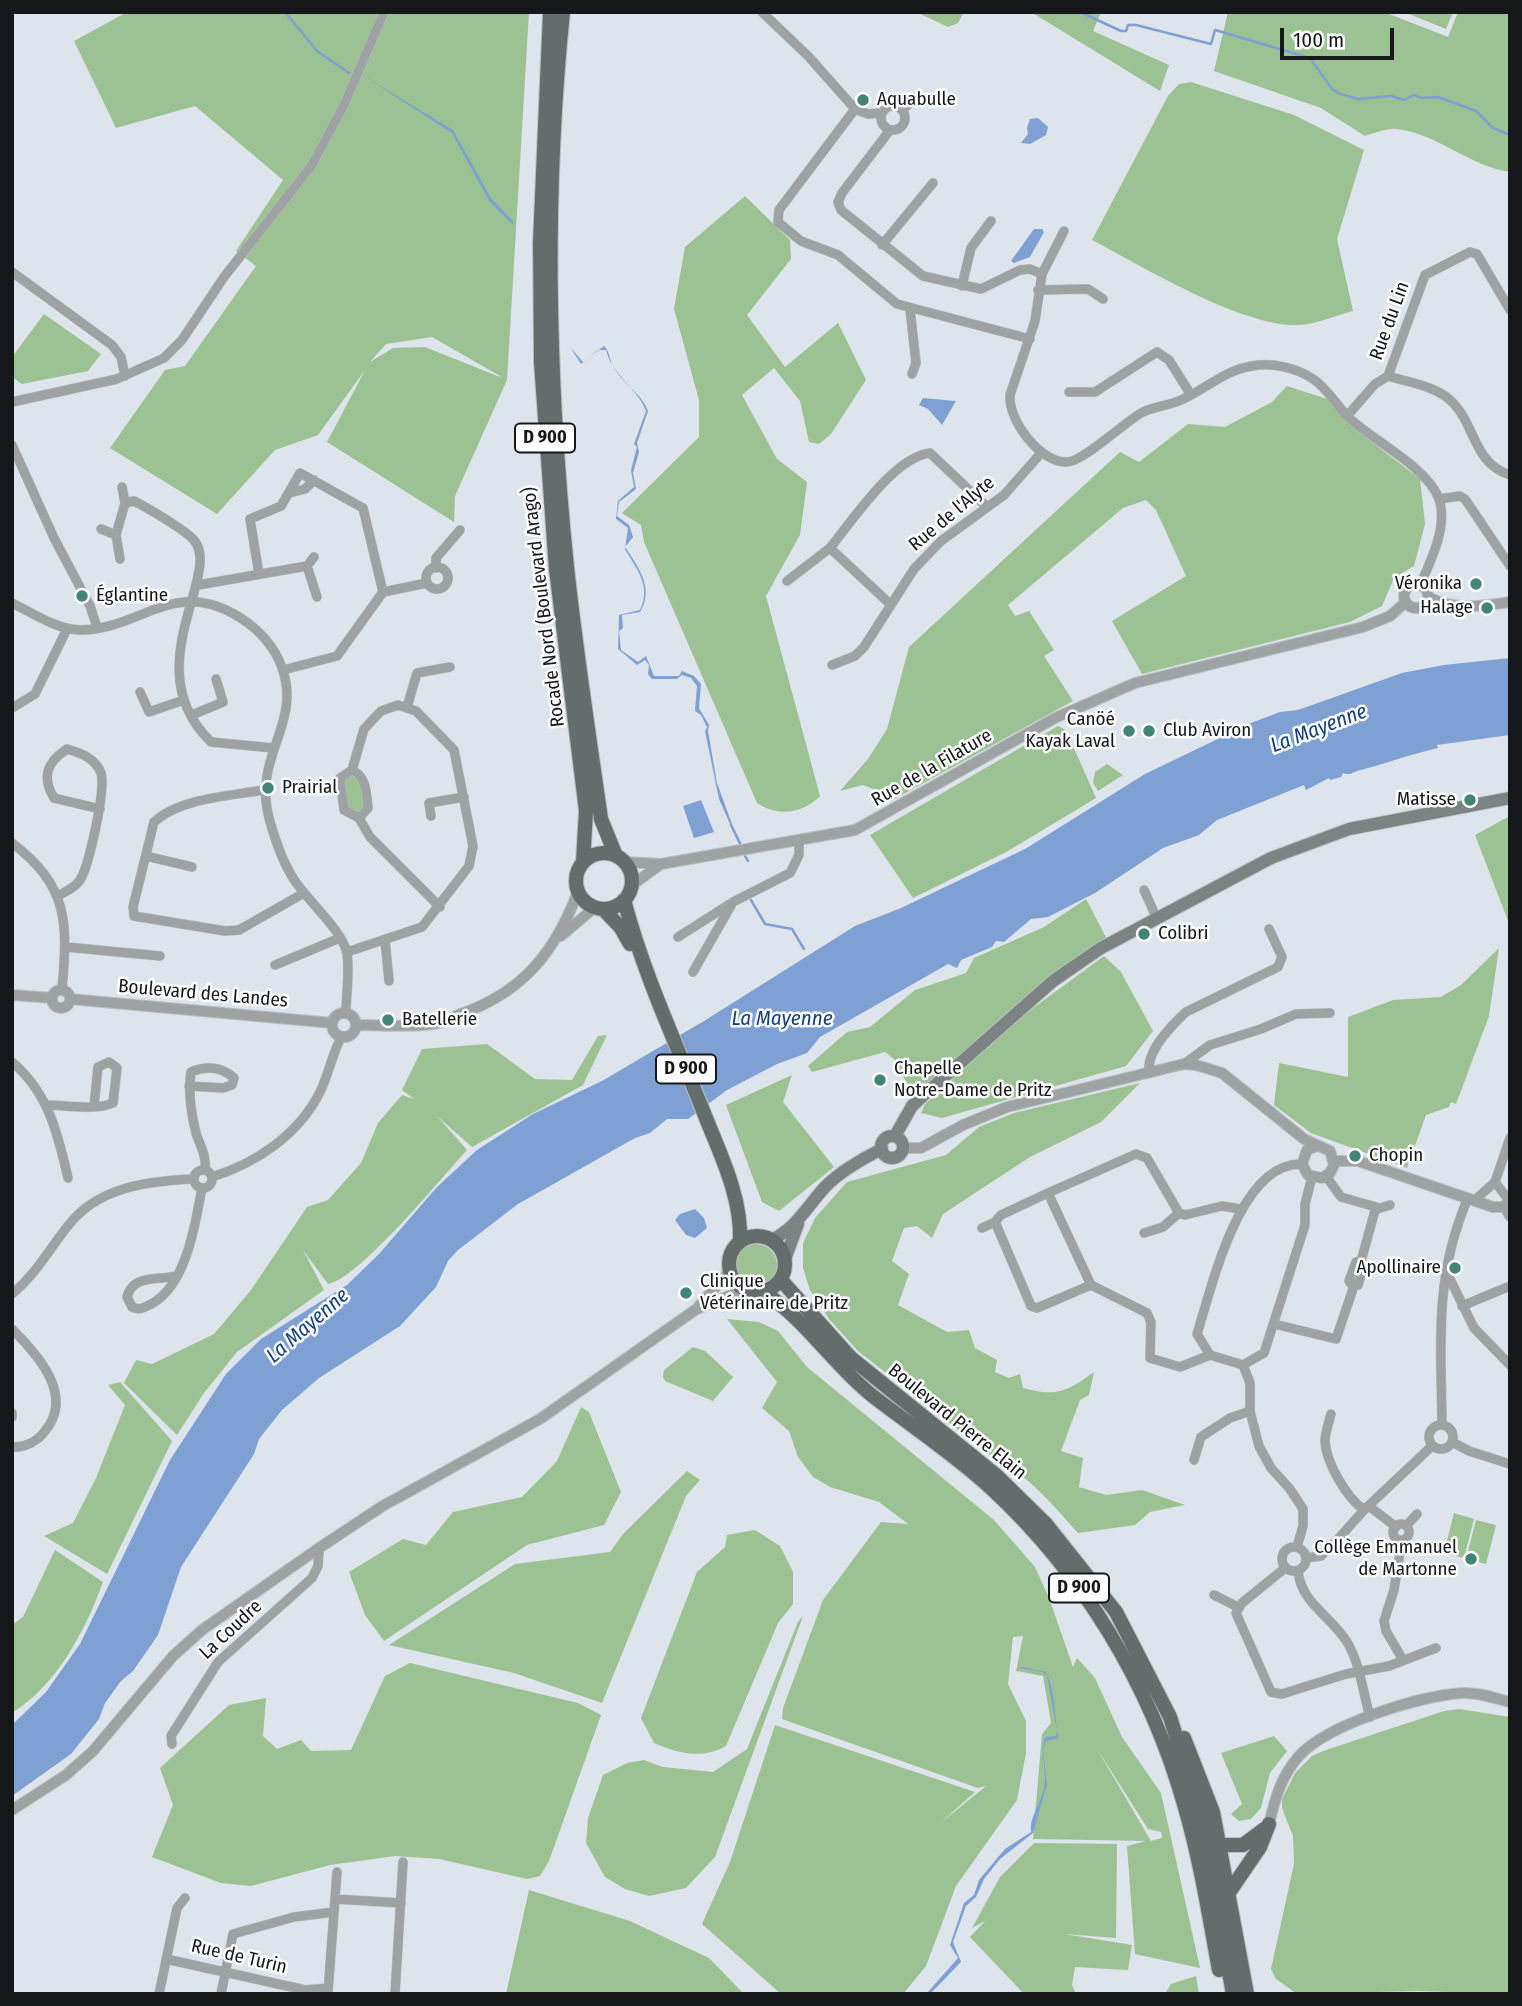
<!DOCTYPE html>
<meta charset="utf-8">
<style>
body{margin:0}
#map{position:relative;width:1522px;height:2006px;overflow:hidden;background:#dde4eb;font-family:"Fira Sans Condensed",sans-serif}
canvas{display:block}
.frame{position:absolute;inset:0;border:14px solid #15171a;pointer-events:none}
.scale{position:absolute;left:1280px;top:28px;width:114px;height:32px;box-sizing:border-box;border:4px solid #15171a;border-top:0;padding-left:9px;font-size:21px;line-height:24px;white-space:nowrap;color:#15171a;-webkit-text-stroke:5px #fff;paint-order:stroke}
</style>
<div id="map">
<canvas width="1522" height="2006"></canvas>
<div class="frame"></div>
<div class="scale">100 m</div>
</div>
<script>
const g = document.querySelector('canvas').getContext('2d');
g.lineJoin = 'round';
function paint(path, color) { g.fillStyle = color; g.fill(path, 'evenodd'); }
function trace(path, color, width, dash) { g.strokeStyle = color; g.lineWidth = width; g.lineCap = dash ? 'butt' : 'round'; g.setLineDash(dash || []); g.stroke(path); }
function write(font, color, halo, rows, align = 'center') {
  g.font = font + ' "Fira Sans Condensed",sans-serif'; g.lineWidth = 5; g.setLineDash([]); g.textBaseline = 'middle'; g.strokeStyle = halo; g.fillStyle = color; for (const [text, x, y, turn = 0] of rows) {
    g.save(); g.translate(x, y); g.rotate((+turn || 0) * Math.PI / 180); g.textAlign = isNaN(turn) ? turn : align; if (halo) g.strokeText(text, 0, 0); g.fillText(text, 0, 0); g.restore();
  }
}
const green = new Path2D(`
 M127 12H529L507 380 455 496 454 522 327 442 365 370 318 435 275 450 217 514 110 448 165 370 185 366 256 266 236 251 283 180 195 106 116 128 74 41ZM432 337 500 376V377L425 347 393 348 370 362 386 344Z
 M916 12H964L958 23 948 27Z
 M1031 12H1101L1093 31 1169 65 1160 91Z
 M1228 12H1384L1448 37 1458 12H1510V172C1469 166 1438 134 1397 129 1387 128 1375 133 1365 136L1321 108 1214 71Z
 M1404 12H1453L1446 29Z
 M1191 82 1294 115 1364 150 1337 239 1353 311C1336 315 1317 324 1300 325 1243 328 1144 267 1092 240L1168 96 1179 84Z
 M745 196 790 240 791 259 747 315 785 367 838 323 866 380 831 434 819 444 809 442 800 401 774 368 742 395 777 459 807 482 800 535 766 596 820 796C802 814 778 817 757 803L644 542 641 525 622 513 699 437V400L674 309 685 247Z
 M44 314 101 354 88 371 22 384 12 377V357Z
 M1287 386 1327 399 1355 429 1420 479 1425 524 1414 566 1394 578 1382 606 1350 622 1142 674 1112 621 1186 576 1156 510 1146 500 1123 508 1008 605 1015 616 1029 611 1054 650 1044 656 1073 701 889 802 878 804 876 790 863 785 840 791 868 759 887 729 909 647 1120 452 1139 462 1188 424 1225 427 1272 402Z
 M1058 726 1066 730 1096 798 1008 851 913 898 870 835Z
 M1107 764 1123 775 1098 791 1093 783 1095 772Z
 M351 774 361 782 365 807 358 815 346 810 342 784 345 777Z
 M1510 816V926L1475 835Z
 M1086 899 1107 939 1053 974 914 1096 894 1059 885 1052 812 1072 808 1066 847 1032 870 1027 915 990 966 973 974 958 1044 927Z
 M1499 948 1489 1016 1456 1104 1451 1102 1449 1107 1426 1115 1407 1168 1311 1133 1274 1105 1279 1063 1348 1077V1017L1393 1000 1441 997 1461 985Z
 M1104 956 1121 972 1153 1031 1126 1066 942 1118 921 1113 925 1104 1021 1017Z
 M607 1035 583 1085 472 1147 437 1116 467 1150C441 1178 360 1278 328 1284L303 1250 324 1290 237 1352 204 1393 177 1435 124 1383 136 1360 152 1364 214 1334 251 1290 307 1207 328 1200 361 1163 378 1123 402 1095 414 1099 402 1090 422 1049 487 1044 535 1079 572 1080 598 1036Z
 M792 1075 783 1102 834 1167 779 1211 762 1202 726 1105Z
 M1140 1083 1101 1122 1030 1157 943 1214 932 1238 917 1226 904 1228 892 1261 909 1274 898 1305 947 1332 969 1330 975 1348 997 1360 995 1372 1009 1378 1020 1374 1023 1388C1057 1397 1066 1392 1094 1372L1089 1395 1080 1400 1061 1451 1083 1458 1079 1487 1106 1495 1142 1490 1185 1505 1150 1512 1135 1525 1078 1533C1052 1504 1029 1476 994 1458L858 1351 829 1319 810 1290 803 1268V1243L815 1218 847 1182 946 1155 979 1127 1014 1113Z
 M735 1265a21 21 0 1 1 42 0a21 21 0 1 1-42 0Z
 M727 1319 759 1322 778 1331 807 1367 994 1520 1035 1567 1049 1598 1073 1667 1077 1658 1095 1678 1122 1737 1161 1793 1200 1968 1135 1954 1127 1846 1146 1841 1033 1839 1042 1734 1051 1723 1043 1676 1016 1671 1023 1636 1013 1637 1008 1684 1026 1721V1753L1017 1800 956 1886 926 1966 903 1994H781L702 1924 730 1862 775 1725 975 1792 938 1825 986 1786 978 1788 782 1719 783 1708 823 1600 881 1522 908 1524 879 1502 830 1487 813 1477 798 1457 789 1431 762 1408 777 1382ZM1097 1749 1148 1829 1161 1832 1162 1838 1151 1841Z
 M693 1347 705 1351 733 1377 713 1401 665 1381 663 1377 664 1370Z
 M120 1382 172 1441 107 1574 44 1536 73 1523 96 1478 125 1405 108 1385Z
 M581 1407 589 1412 621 1492 604 1525 527 1545 384 1641 365 1615 349 1572 403 1539 426 1545 453 1512 522 1497 557 1461Z
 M687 1471 700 1480 686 1496 602 1703 514 1673 389 1645 515 1564 610 1552 623 1534Z
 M1454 1513 1474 1519 1464 1558 1444 1553Z
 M1476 1520 1496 1525 1486 1564 1466 1559Z
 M755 1530 780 1546 793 1572V1604L778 1623 726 1746C702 1760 677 1753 654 1743L641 1718 697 1572 725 1547 727 1535Z
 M55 1550 103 1582C85 1631 57 1685 12 1713V1625L23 1617Z
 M803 1616 715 1857 686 1888 649 1896 625 1889 605 1877 586 1843 588 1818 603 1775 627 1763 644 1760 663 1767 713 1772 747 1749 798 1622Z
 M410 1663 578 1703 601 1715 549 1861 540 1876 527 1879 439 1859 395 1856 330 1865 251 1886 221 1883 152 1857 173 1805 160 1768 229 1705 266 1698 263 1736 277 1749 301 1740 311 1751 351 1750 385 1676Z
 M1459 1709 1510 1717V1994L1418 1991 1297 1994 1276 1979 1271 1969 1294 1864 1293 1836 1282 1808V1799L1295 1773 1312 1756 1323 1751 1444 1711Z
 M1274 1736 1287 1751 1270 1773 1261 1808 1251 1819 1239 1821 1231 1814 1242 1804 1221 1753Z
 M1034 1843 1117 1844 1116 1938 1064 1934 1132 1945 1128 1970 1075 1967 1072 1985 1076 1994H1024L970 1937 985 1921 972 1928 1000 1877Z
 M529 1890 630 1921 709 1958 744 1994H506Z
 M1196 1976 1199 1994H1165L1171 1984Z`);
const water = new Path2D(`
 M362 75 453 130 491 198 513 221V225L489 201 452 133Z
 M1038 118 1048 127 1046 135 1030 144 1021 143 1028 134 1027 128 1030 119Z
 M1034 229H1042L1044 232 1030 257 1014 263 1011 261Z
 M604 346C610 352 609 359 613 366 622 384 641 392 648 411L637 443 639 452 633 473 636 489 619 502 617 516 629 525 633 537 625 547C638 567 655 588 640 612L622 615 623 628 619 631 621 650 638 662 646 656 654 676H679L682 671 694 676 701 684 699 708 709 725 708 731 717 783 741 849 719 799 705 731 707 727 701 715 695 711 697 686 691 678 682 675 677 679H652L648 674 649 665 645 660 637 665 618 649 619 615 640 610C652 585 636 569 625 549L628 528 616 519 618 501 634 487 631 470 637 447 634 444 646 411C637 387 613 377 606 350H598L581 364 570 347 583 362Z
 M923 398 956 401 942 425 928 409 919 405Z
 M1510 658V735L1437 745 1438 748C1411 754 1384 764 1361 770 1352 772 1351 776 1343 773L1341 777 1330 780 1329 778 1306 790 1304 785 1217 820 1199 835 1163 848 1095 893 1048 917 1031 919 1004 942 996 941 992 947 961 960 957 968 948 964 820 1037 807 1053 777 1064 727 1090 688 1119H667L650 1133 635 1138 518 1204 458 1250 448 1261 436 1287 400 1326 319 1378 282 1410 259 1439 254 1454 181 1567 158 1635 133 1671 121 1681 105 1703 99 1719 71 1754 12 1796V1725L46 1692 80 1644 170 1460 226 1374 261 1339 347 1285 379 1254 437 1187 477 1150 533 1114 602 1081 704 1021 855 926 901 908 1025 849 1145 774 1251 723 1280 712 1298 710 1402 673 1444 665Z
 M701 800 714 832 694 838 683 806Z
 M695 1209 704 1218 707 1228 695 1238 686 1235 675 1220 680 1214Z
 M1022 1667 1046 1672C1056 1693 1055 1719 1058 1738L1046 1741 1043 1750 1047 1785 1033 1833 1000 1859 984 1879 976 1897 966 1906 953 1942 961 1962 930 1994H926L958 1958 950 1945 964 1903 974 1895 979 1880 1005 1849 1031 1832C1029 1818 1041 1803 1044 1788 1048 1771 1039 1754 1045 1737L1056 1736 1057 1731 1047 1676 1042 1672 1019 1668Z`);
const stream = new Path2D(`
 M285 12 317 51 349 73
 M1080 12 1121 31H1126L1128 25H1136L1211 44 1215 30 1310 58 1332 89 1340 94 1358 99 1391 96 1404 100 1414 95 1421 98 1438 97 1476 111 1493 128 1510 135
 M731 825 742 847
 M745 856 748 861
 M751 900 765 924 792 929 804 949`);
const minor = new Path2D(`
 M762 12 809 57 855 109 868 114 882 113
 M881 118a12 12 0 1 1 24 0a12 12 0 1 1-24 0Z
 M855 109 779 210 778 222 801 241 838 255 897 304 1030 339
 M902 110 915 99
 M890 130 842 193 838 202 841 210 923 276 981 289 1020 270 1030 269 1042 274
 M1064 231 1042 274 1035 321 1010 395C1008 420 1040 463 1067 462 1082 462 1123 424 1141 413 1153 406 1169 406 1181 400 1206 389 1225 370 1252 366 1272 362 1297 368 1313 379 1327 388 1337 406 1349 418 1374 441 1428 468 1439 499 1448 526 1431 561 1420 585
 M882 245 933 183
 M12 272 112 345 121 357 125 376
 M962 286 971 248 991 221
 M1038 290 1088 289 1103 299
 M910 309 916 363 912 374
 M1388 376C1407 382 1435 386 1450 400 1476 423 1472 463 1510 475
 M1069 392H1095L1157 352 1169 360 1191 395
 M12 402 117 379 164 358 182 340 224 277 312 165 344 105 384 12
 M1347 416 1375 384 1388 376 1425 275 1470 252 1477 254 1510 310
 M12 445 54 538 90 606 97 627
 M122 487 125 503
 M289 493 305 489 314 480
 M1439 499 1460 496 1465 499 1510 566
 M101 529 116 535 125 503 134 501C148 508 183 529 193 539 225 572 134 667 211 742L273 748
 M116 535 120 559
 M307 566 314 557
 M426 578a11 11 0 1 1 22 0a11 11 0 1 1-22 0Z
 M436 568V558L460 530
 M259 574 250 519 281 506 300 473 363 508 383 592 337 656 283 670
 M787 581 830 548
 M198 585 307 566 317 597
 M383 592 427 583
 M12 603C33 613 57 630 81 630 144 629 177 572 248 623 265 636 278 652 284 674 299 726 253 758 269 818 275 840 282 862 295 881 308 901 344 932 347 954 350 973 346 994 346 1013
 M890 604 830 548C852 521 894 457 930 453L987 507
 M832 665 855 656 864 647 914 569 941 541 1004 495 1042 452
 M140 692 149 712 184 700
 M407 707 417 673 450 667
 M12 708 35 694 67 629
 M192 715 223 702 216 679
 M352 770C367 777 366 793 368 808L359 818 344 810 340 778Z
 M263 790C230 796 180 798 154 822L133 907 134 916 225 931 239 930 304 893
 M431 816 429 803 464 797
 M359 818 370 837 440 907
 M12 843C69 886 68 924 62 989
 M146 856 192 867
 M1144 890 1157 919
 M58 896C66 891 75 888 80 880 89 866 106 789 101 773 95 758 81 753 67 749 47 762 41 777 54 798L100 809
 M678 937 730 904
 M385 940 389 981
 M66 947 160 956
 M347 952 422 927 469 866 473 846 454 750 416 711 398 705 381 711 364 729 352 770
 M275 965 340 938
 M693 972 733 902 790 873 799 855V841
 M12 1062C48 1092 58 1134 68 1178
 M1184 1064 1210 1045 1261 1029 1296 1014 1330 1013
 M1149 1073C1146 1051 1171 1026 1186 1012L1278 967 1282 957 1269 929
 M189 1086 223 1088 232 1085 234 1078C222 1067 206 1065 191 1072 188 1093 191 1113 196 1133 200 1146 207 1156 205 1170
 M46 1105C66 1105 95 1111 113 1103L117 1068 109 1062 98 1067 94 1106
 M194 1179a9 9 0 1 1 18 0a9 9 0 1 1-18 0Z
 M1326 1176 1341 1197 1376 1207 1361 1261 1356 1262 1349 1281 1352 1285H1358L1364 1265 1361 1261
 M212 1177C257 1163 299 1134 320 1092 329 1074 332 1053 342 1036
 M1495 1182 1508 1199
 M1048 1193 1001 1215 995 1222 1031 1306 1037 1308 1091 1285
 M1475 1200 1495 1182 1510 1138
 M1377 1209 1390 1205
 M982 1228 995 1222
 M1144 1233 1163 1227 1179 1213
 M1446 1271 1474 1328 1510 1365
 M175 1276C157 1281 133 1274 127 1297L132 1307C140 1311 145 1307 153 1303 187 1283 195 1224 202 1188
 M12 1294C36 1274 48 1251 67 1227 97 1187 147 1181 194 1179
 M1462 1306 1510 1286
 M1274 1324 1336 1339 1354 1286
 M12 1329C37 1354 75 1395 45 1431 38 1441 25 1448 12 1447
 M1210 1355 1180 1367 1150 1358 1151 1322 1147 1313 1091 1285 1048 1193 1136 1154 1147 1158 1179 1213 1185 1215 1222 1206 1240 1209
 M1243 1365 1264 1353 1305 1225V1204L1312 1177
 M12 1413V1417
 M1331 1414C1329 1422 1325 1433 1325 1441 1326 1463 1347 1498 1364 1510
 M1442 1425C1441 1342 1434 1277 1468 1198
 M1429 1437a12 12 0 1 1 24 0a12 12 0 1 1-24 0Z
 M1452 1442 1469 1451 1510 1464
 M1194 1460 1201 1437 1230 1418 1250 1411
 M1369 1506 1396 1527
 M1393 1532a8 8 0 1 1 16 0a8 8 0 1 1-16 0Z
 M1406 1526 1417 1514
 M1402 1540 1394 1590 1384 1621 1386 1631 1403 1660
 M1282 1559a12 12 0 1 1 24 0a12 12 0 1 1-24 0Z
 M1297 1547 1303 1526V1509L1290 1489 1271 1468 1259 1446 1250 1411V1383L1243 1365 1210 1355 1197 1334C1212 1287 1239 1162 1302 1164
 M1306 1558 1321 1556 1330 1548 1364 1510 1432 1446
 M1285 1568 1242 1603 1236 1613 1271 1692 1282 1694 1346 1674 1389 1666 1436 1648
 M1298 1571C1301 1603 1331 1616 1347 1642 1360 1663 1363 1693 1370 1717
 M1214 1595 1238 1607
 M172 1744 171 1736 218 1662 312 1578 318 1566 319 1548
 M335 1899 401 1903
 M166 1959 305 1990 328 1988
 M328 1992 337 1872
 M159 1994 177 1908 185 1898
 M221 1994 233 1934 294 1917 334 1912
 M395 1994 403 1862`);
const tertiary = new Path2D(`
 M1404 596a12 12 0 1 1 24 0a12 12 0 1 1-24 0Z
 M1428 597C1455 611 1481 606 1510 602
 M624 862 661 864 855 830 1055 718 1135 683 1363 627 1390 616 1406 602
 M631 886 661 864
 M561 936 594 908
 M52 999a9 9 0 1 1 18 0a9 9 0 1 1-18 0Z
 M12 995 52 998
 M70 999 332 1023
 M332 1025a12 12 0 1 1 24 0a12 12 0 1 1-24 0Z
 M356 1025C383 1025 411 1028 438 1023 445 1022 451 1018 458 1015 522 993 554 954 578 892
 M903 1148H921L963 1125 1007 1107 1184 1064 1196 1065 1222 1073 1304 1139 1330 1151 1334 1165 1330 1173 1322 1178 1308 1175 1302 1164 1307 1150 1317 1146
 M1334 1161H1358L1493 1207H1505
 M1510 1197 1505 1207 1510 1216
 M699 1306 729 1272
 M12 1810 66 1775 93 1751 173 1656 202 1630 319 1548 381 1507 540 1419 695 1310 743 1290
 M1269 1824C1275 1799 1281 1776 1299 1756 1328 1724 1419 1696 1462 1693 1478 1692 1494 1698 1510 1702`);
const secondary = new Path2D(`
 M895 1136 912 1106 925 1094 1053 981 1101 948 1271 858 1349 829 1510 798
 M881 1147a11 11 0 1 1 22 0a11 11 0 1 1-22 0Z
 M771 1240C796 1229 808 1205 826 1186 842 1170 862 1159 882 1149
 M785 1259 798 1224`);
const primary = new Path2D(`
 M550 12 540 243 541 362 556 569 586 811 583 862
 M563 12C544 196 548 383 567 567 576 651 589 735 601 819L616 856
 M576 881a28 28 0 1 1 56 0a28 28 0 1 1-56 0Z
 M624 900C643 972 674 1039 702 1108 718 1150 742 1195 740 1241
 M603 909 621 928 630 944
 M729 1264a28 28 0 1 1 56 0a28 28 0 1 1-56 0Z
 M781 1280 851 1358 997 1476 1046 1524 1116 1612 1170 1717 1200 1812 1233 1994
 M763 1292C806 1319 834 1366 874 1397 913 1427 955 1455 991 1488 1083 1573 1150 1684 1184 1804 1200 1858 1209 1915 1219 1970
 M1184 1738 1213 1812 1247 1994
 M1219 1845H1243L1266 1828
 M1228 1894 1260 1847 1269 1824`);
const markers = [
 [863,100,7,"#428578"],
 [1476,584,7,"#428578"],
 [82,596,7,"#428578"],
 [1487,608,7,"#428578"],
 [1129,731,7,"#428578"],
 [1149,731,7,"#428578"],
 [268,788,7,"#428578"],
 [1470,800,7,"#428578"],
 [1144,934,7,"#428578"],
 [388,1020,7,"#428578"],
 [880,1080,7,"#428578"],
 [1355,1156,7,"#428578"],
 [1455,1268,7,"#428578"],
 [686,1293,7,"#428578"],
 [1471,1559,7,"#428578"]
];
const shields = [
 [545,438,60],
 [686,1069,60],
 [1079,1588,60]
];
const shieldNames = [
 ["D 900",545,438],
 ["D 900",686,1069],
 ["D 900",1079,1588]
];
const poiNames = [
 ["Aquabulle",877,100],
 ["Véronika",1462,584,"right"],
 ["Églantine",96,596],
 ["Halage",1473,608,"right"],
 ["Canöé",1115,720,"right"],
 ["Kayak Laval",1115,742,"right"],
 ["Club Aviron",1163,731],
 ["Prairial",282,788],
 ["Matisse",1456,800,"right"],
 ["Colibri",1158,934],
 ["Batellerie",402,1020],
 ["Chapelle",894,1069],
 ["Notre-Dame de Pritz",894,1091],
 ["Chopin",1369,1156],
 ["Apollinaire",1441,1268,"right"],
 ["Clinique",700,1282],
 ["Vétérinaire de Pritz",700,1304],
 ["Collège Emmanuel",1457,1548,"right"],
 ["de Martonne",1457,1570,"right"]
];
const streetNames = [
 ["Rue du Lin",1390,321,-70],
 ["Rue de l'Alyte",952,514,-40],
 ["Rocade Nord (Boulevard Arago)",544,607,-97],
 ["Rue de la Filature",932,768,-30],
 ["Boulevard des Landes",203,994,5],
 ["Boulevard Pierre Elain",957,1422,39],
 ["La Coudre",231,1630,-43],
 ["Rue de Turin",239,1957,13]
];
const waterNames = [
 ["La Mayenne",1319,729,-21],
 ["La Mayenne",782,1019],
 ["La Mayenne",308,1326,-41]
];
paint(green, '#9cc294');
paint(water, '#7ea0d3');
trace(stream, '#7ea0d3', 2.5);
trace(minor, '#b9bfc5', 10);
trace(tertiary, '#b9bfc5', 12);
trace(secondary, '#b9bfc5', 14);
trace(primary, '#b9bfc5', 16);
trace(minor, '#9ea2a2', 9);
trace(tertiary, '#9ea2a2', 10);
trace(secondary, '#7c8382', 12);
trace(primary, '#646d6b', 14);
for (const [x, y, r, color] of markers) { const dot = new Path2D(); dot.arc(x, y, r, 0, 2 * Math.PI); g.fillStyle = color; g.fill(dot); trace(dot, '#fff', 2.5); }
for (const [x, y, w] of shields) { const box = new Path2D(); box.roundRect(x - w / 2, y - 14.5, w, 29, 5); g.fillStyle = '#fff'; g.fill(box); trace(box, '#15171a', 2); }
write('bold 18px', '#15171a', null, shieldNames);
write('19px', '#15171a', '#fff', poiNames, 'left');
write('19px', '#15171a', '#fff', streetNames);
write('italic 21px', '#153f7d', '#fff', waterNames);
</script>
